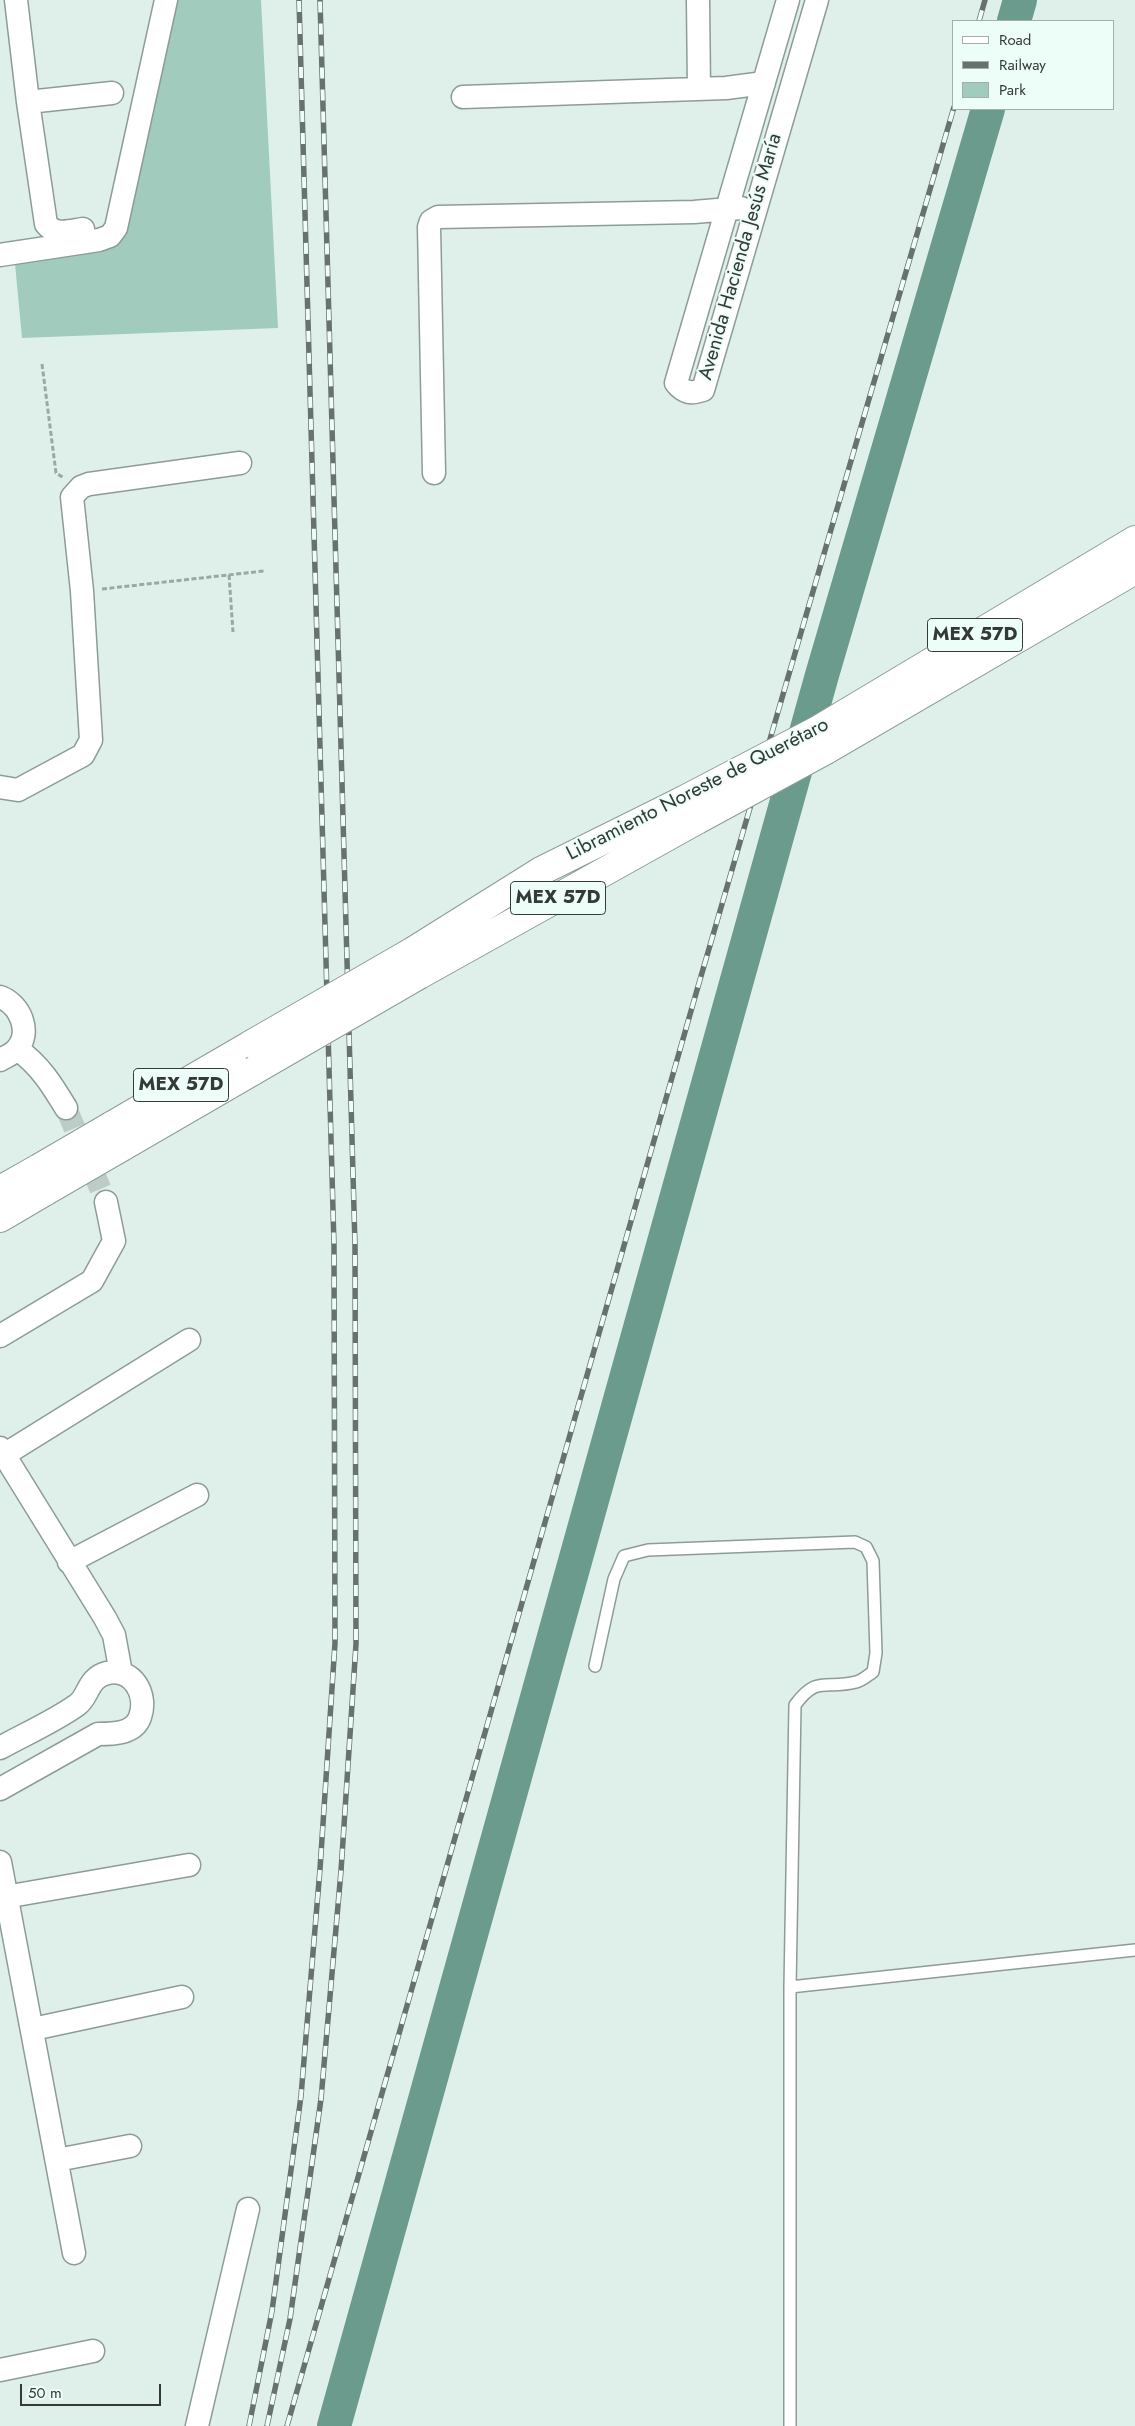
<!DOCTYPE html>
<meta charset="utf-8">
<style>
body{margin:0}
#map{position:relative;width:1135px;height:2426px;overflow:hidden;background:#dff0ea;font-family:Jost,sans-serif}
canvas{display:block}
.legend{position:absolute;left:952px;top:20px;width:162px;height:90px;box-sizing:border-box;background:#edfdf7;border:1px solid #a3afab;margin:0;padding:6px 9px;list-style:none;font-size:15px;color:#343a38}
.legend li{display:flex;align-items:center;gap:10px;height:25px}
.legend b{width:25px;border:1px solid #a3afab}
.scale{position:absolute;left:20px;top:2384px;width:141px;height:22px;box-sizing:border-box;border:2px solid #343a38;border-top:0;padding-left:6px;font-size:15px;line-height:18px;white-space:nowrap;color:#343a38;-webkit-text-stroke:4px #edfdf7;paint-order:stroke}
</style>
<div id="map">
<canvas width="1135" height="2426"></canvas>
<ul class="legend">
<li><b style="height:6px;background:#fff"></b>Road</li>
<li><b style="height:6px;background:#67716d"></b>Railway</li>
<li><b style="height:14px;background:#a0cbbd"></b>Park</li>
</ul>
<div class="scale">50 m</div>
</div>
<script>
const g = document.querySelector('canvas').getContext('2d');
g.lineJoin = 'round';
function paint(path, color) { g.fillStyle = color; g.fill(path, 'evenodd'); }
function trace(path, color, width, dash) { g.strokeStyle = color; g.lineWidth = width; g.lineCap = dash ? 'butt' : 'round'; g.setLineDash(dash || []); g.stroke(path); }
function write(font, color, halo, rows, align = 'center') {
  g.font = font + ' Jost,sans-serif'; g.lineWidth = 4; g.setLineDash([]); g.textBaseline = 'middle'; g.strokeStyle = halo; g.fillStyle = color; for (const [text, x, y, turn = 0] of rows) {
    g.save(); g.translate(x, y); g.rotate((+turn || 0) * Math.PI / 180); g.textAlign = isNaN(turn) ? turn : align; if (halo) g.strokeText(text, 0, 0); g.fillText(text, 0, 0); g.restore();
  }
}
const green = new Path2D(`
 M154 0H261L278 328 22 338 14 253 106 242Z`);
const river = new Path2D(`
 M1014 21 1020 0
 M334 2426 822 675 988 109`);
const minorTunnel = new Path2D(`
 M66 1108 106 1202`);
const path = new Path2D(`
 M42 364 56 473 64 478
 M229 575 233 632
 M102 589 264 571`);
const service = new Path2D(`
 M595 1666 614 1579 624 1556 648 1550 855 1542 866 1547 873 1561 876 1653 873 1672C868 1675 862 1681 856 1682 826 1690 818 1674 795 1705L790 1987V2426
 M790 1987 1135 1950`);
const minor = new Path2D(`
 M16 0 28 102 46 224C55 236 69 231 83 229
 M698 0 699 89
 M788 0 676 383C684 393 691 394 703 390L817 0
 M463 97 726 88 764 83
 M28 102 112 93
 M0 255 99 240 110 236 116 228 166 0
 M434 473 429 227 431 221 438 217 694 212 741 208
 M0 787 18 790 83 755 91 740 82 591 72 497 81 487 89 484 240 463
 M0 997C20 1004 32 1032 17 1049 13 1054 5 1057 0 1060
 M17 1049C40 1065 52 1085 66 1108
 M0 1336 92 1281 114 1241 106 1202
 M0 1448 105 1618 114 1635 121 1673
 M4 1455 189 1340
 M69 1562 197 1495
 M0 1748C25 1734 53 1722 77 1705 89 1697 87 1678 107 1673 133 1667 148 1695 140 1717 134 1734 113 1734 98 1734L0 1789
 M0 1862 74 2253
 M5 1897 189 1865
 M33 2029 182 1997
 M57 2160 130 2146
 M0 2370 93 2351
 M197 2426 248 2209`);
const motorway = new Path2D(`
 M816 731 1135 540
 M826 750 1135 570
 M410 953 541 871 682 801
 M419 975 697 820
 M111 1126 252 1044
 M122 1147 253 1071
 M0 1190 39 1168
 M0 1218 46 1191`);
const rail = new Path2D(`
 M979 21 985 0
 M249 2426 272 2311 301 2096 320 1869 335 1643 334 1245 299 0
 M267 2426 290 2319 321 2099 341 1871 356 1644 355 1245 320 0
 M287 2426 697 990 954 107`);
const motorwayBridge = new Path2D(`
 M682 801 816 731
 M697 820 826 750
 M252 1044 410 953
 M253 1071 419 975
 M39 1168 111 1126
 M46 1191 122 1147`);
const shields = [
 [975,635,95],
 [558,898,95],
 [181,1085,95]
];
const shieldNames = [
 ["MEX 57D",975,635],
 ["MEX 57D",558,898],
 ["MEX 57D",181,1085]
];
const streetNames = [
 ["Avenida Hacienda Jesús María",741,257,-74],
 ["Libramiento Noreste de Querétaro",698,790,-27]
];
paint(green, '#a0cbbd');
trace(river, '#6b9b8c', 34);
trace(minorTunnel, '#bdccc6', 22, [22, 11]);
trace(service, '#8d9c97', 14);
trace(minor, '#8d9c97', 25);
trace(motorway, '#8d9c97', 30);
trace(path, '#9ba7a3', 3, [5, 2.5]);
trace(service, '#fff', 11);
trace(minor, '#fff', 22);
trace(motorway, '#fff', 28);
trace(rail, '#67716d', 5.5);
trace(rail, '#edfdf7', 4, [11]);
trace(motorwayBridge, '#8d9c97', 30, []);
trace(motorwayBridge, '#fff', 28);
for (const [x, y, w] of shields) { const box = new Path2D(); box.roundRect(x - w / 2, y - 16.5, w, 33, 4); g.fillStyle = '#edfdf7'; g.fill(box); trace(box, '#343a38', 1); }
write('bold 19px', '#343a38', null, shieldNames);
write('20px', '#343a38', '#edfdf7', streetNames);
</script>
